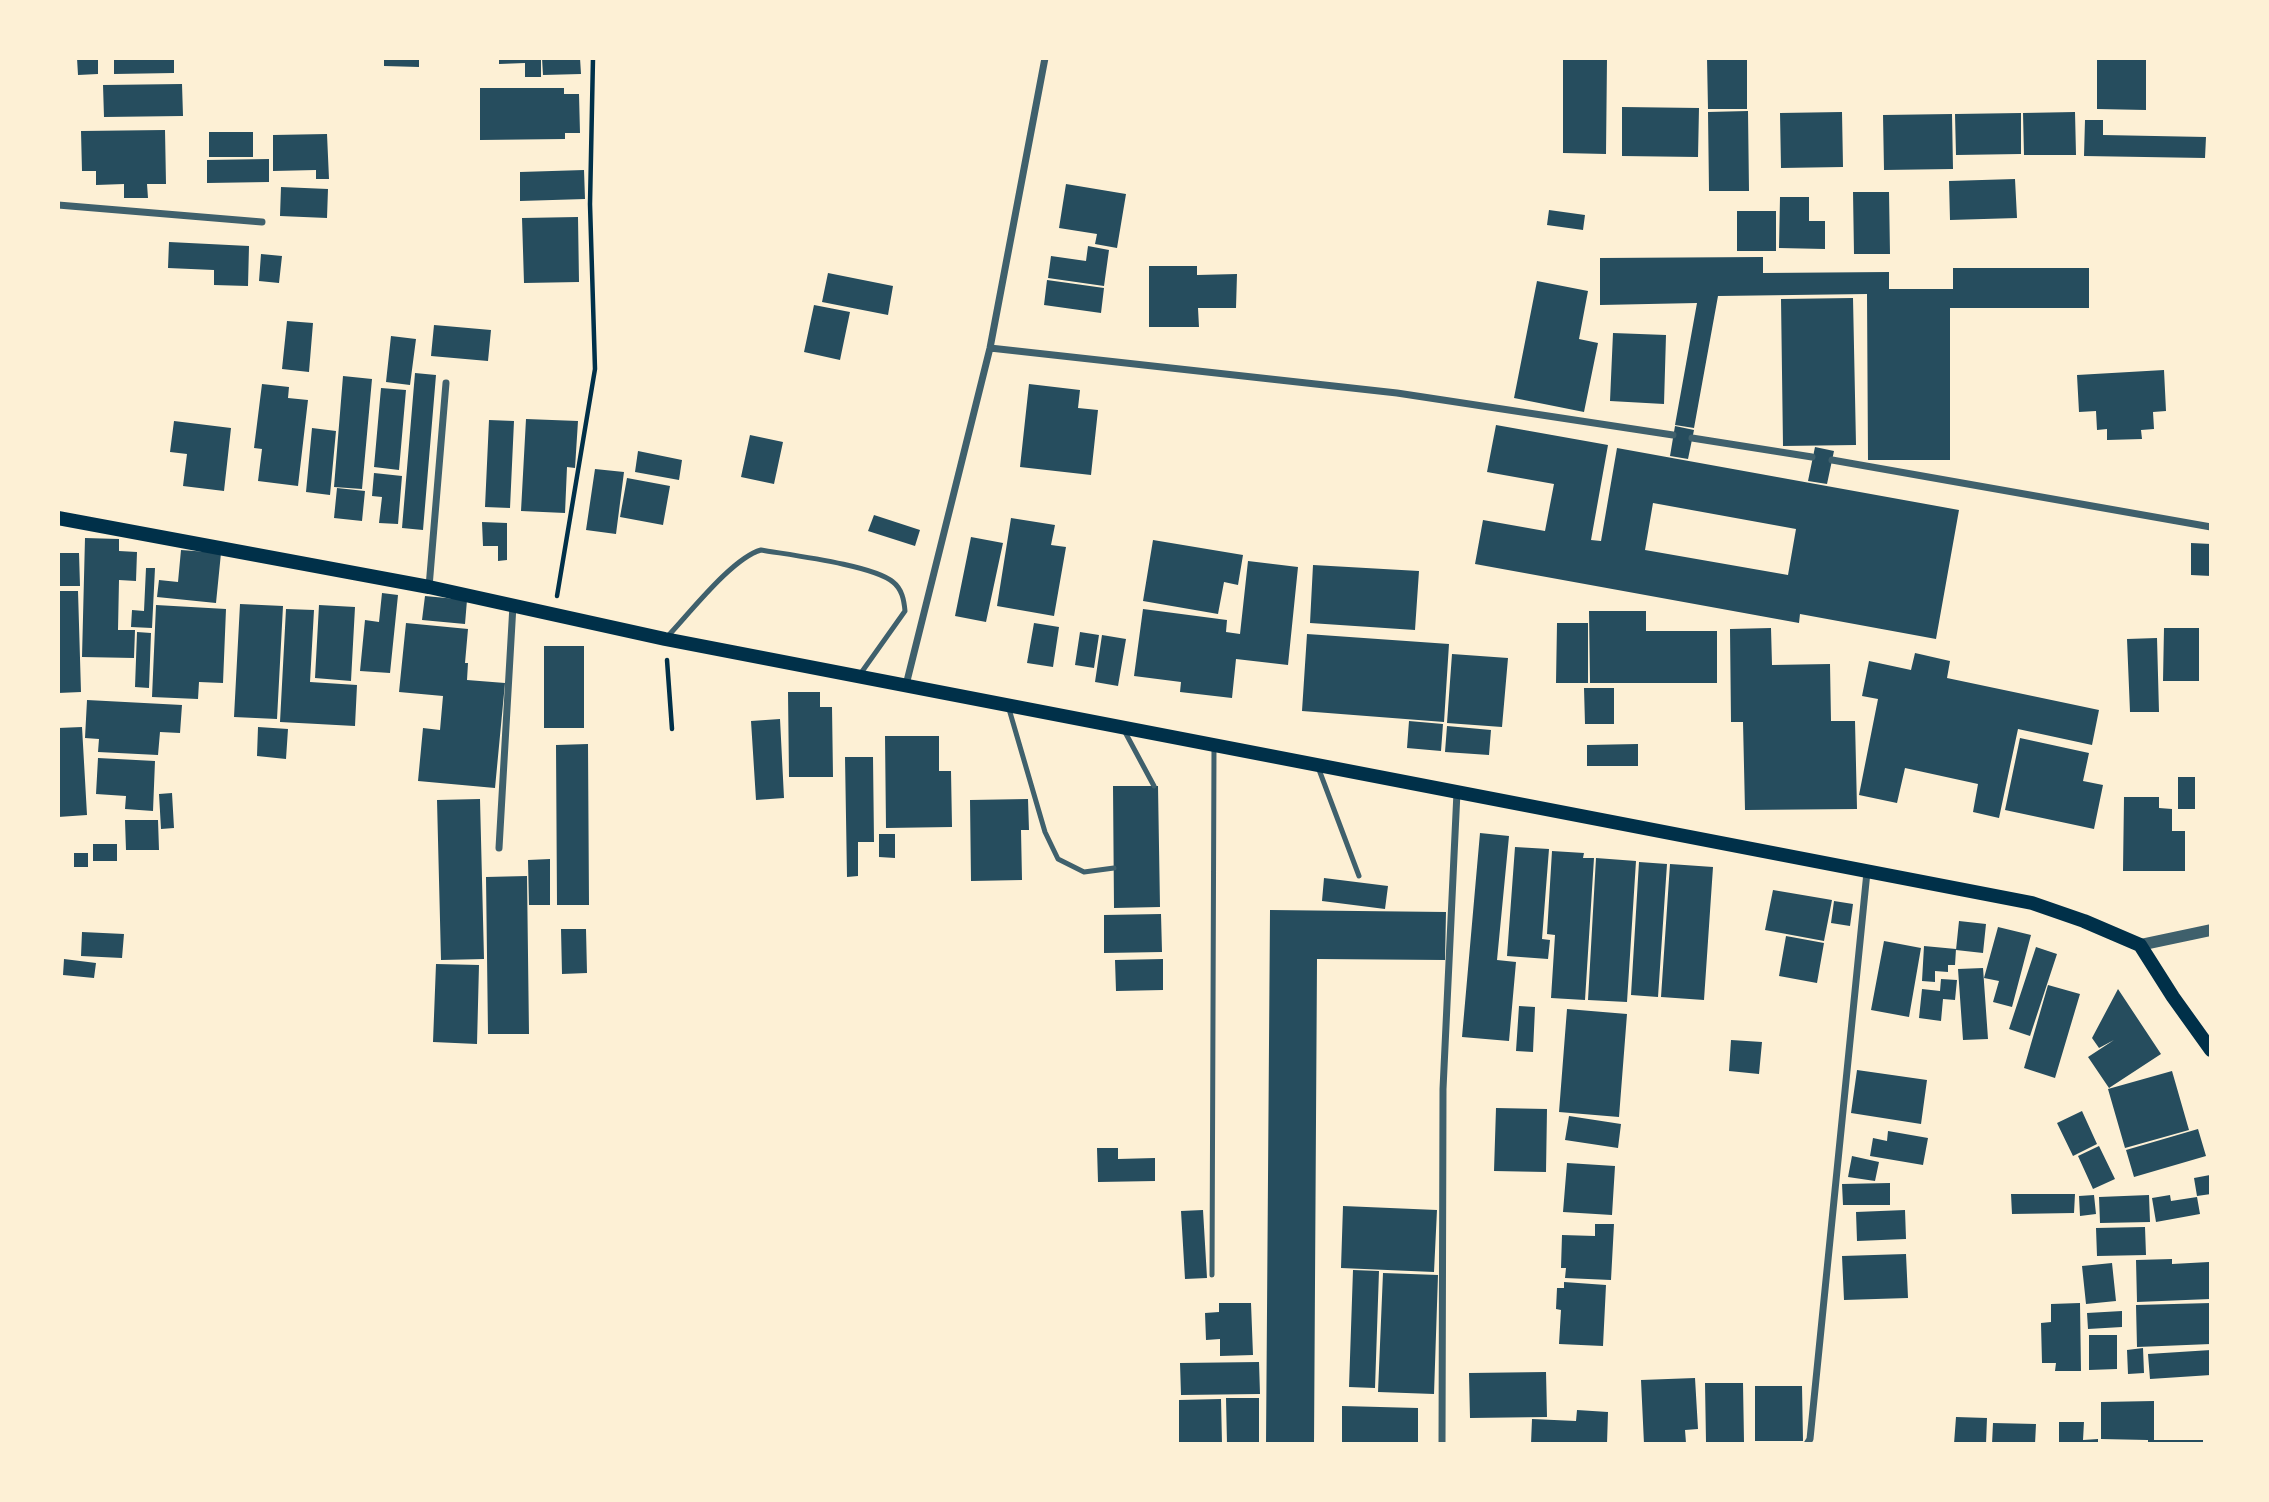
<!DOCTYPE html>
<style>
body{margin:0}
#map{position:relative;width:2269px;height:1502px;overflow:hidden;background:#fdf0d5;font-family:Overpass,sans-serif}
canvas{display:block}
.frame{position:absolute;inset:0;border:60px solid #fdf0d5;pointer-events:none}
</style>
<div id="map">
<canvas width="2269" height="1502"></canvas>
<div class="frame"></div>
</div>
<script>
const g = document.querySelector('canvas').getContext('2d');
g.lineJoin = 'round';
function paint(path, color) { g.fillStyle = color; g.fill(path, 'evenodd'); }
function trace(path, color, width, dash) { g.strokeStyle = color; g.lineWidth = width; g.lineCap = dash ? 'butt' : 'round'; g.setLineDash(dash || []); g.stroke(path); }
const building = new Path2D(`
 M77 58H98V74L78 75Z
 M114 58H174V73L114 74Z
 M384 58H419V67L384 66Z
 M499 58H541V77H525V63L499 64Z
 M542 58H580L581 74 543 75Z
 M1563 58H1607L1606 154 1563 153Z
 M1707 58H1747V109H1708Z
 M2097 58H2146V110L2097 109Z
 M182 84 183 116 104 117 103 85Z
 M480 88H564V94H579L580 133H565V139L480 140Z
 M1622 107 1699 108 1698 157 1622 156Z
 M1748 111 1749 191H1709L1708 112Z
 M1842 112 1843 167 1781 168 1780 113Z
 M2075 112 2076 155H2024L2023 113Z
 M2021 113V154L1956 155 1955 114Z
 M1952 114 1953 169 1884 170 1883 115Z
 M2085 120H2103V135L2206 137 2205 158 2084 156Z
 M165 130 166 184H147L148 198H124V184L96 185V171H82L81 131Z
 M209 132H253V157H209Z
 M327 134 329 179H316V170L273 171V135Z
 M269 159V182L207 183V160Z
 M584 170 585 199 520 201V172Z
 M2015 179 2017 218 1950 220 1949 181Z
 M1066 184 1126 194 1117 248 1095 244 1097 234 1059 228Z
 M281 187 328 189 327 218 280 216Z
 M1853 192H1889L1890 254H1854Z
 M1780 197H1809V221H1825V249L1779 248Z
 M1549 210 1585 215 1583 230 1547 225Z
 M1737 211H1776V251H1737Z
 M578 217 579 282 524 283 522 218Z
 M169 242 249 246 248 286 214 285V270L168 268Z
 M1088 246 1109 250 1104 286 1048 278 1051 256 1086 261Z
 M261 254 282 256 279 283 259 281Z
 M1763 257V273L1889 272V289H1953V268H2089V308H1950V460H1868L1867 294 1718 296 1694 428 1675 425 1697 303 1600 305V258Z
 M1149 266H1197V275L1237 274 1236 308H1198L1199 327H1149Z
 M828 273 893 286 888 315 822 302Z
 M1047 280 1104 288 1101 313 1044 305Z
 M1537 281 1588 291 1579 339 1598 343 1584 412 1514 398Z
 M1853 298 1856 445 1783 446 1781 299Z
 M814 305 850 312 840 360 804 352Z
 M287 321 313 323 309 372 282 369Z
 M434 325 491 330 488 361 431 356Z
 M1613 333 1666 335 1664 404 1610 401Z
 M391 336 416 339 410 385 386 382Z
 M2164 370 2166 411 2153 412 2154 429 2141 430 2142 439 2107 440V429L2097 430 2096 411 2079 412 2077 375Z
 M415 373 436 375 423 530 402 528Z
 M343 376 372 379 362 489 334 487Z
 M262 384 289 387 288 398 308 400 298 486 258 481 262 449 254 448Z
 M1029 384 1080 390 1078 408 1098 410 1091 475 1020 467Z
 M381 388 406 390 399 470 374 467Z
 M526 419 578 421 575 468 567 467 565 513 521 511Z
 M489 420 514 421 510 508 485 507Z
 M174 421 231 428 224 491 183 486 187 454 170 452Z
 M1496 425 1608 445 1591 540 1601 541 1617 448 1959 510 1936 639 1800 614 1799 623 1475 564 1483 520 1545 531 1554 484 1487 472ZM1653 503 1796 529 1788 575 1645 550Z
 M1675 426 1694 430 1688 459 1670 456Z
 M312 428 336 431 330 495 306 492Z
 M750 435 783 442 774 484 741 477Z
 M1815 447 1834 451 1827 484 1808 481Z
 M638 451 682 460 679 480 635 472Z
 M595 469 624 472 616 534 586 530Z
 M374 473 402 476 398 524 379 523 382 497 372 496Z
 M627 478 670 486 663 525 620 517Z
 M337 488 365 491 362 521 334 518Z
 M874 515 920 530 915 546 868 531Z
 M1011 518 1055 525 1051 545 1066 547 1054 616 997 606Z
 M482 522 507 523V560L498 561V546H483Z
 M971 537 1003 543 986 622 955 616Z
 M85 538 119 539V551L137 552 136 581 119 580 118 630H135L134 658 82 657Z
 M1153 540 1243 555 1238 585 1224 582 1218 614 1143 601Z
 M2191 543 2211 544V576L2191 575Z
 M181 550 221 553 216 603 157 597 159 580 178 582Z
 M58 553H79L80 586H58Z
 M1248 561 1298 567 1288 665 1236 659 1232 698 1180 692 1181 682 1134 676 1143 609 1227 620 1226 632 1240 634Z
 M1313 565 1419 571 1415 630 1310 623Z
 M146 568H155L152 628 131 627 132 610 144 611Z
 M58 591H78L81 692 58 693Z
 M382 593 398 595 390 673 360 671 365 620 379 622Z
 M425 596 467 600 465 624 422 620Z
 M240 604 283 606 277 719 234 717Z
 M156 605 226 609 223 683 199 682 198 699 152 697Z
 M319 605 355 607 351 681 315 678Z
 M286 609 314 610 310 682 357 685 355 726 280 722Z
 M1589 611H1646V631H1717V683H1590Z
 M406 623 468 629 465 663H468L467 680 505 683 495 788 418 781 423 728 440 730 443 696 399 692Z
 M1034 623 1059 627 1053 667 1027 663Z
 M1557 623H1588V683H1556Z
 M1771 628 1772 665 1830 664 1831 721H1855L1857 809 1745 810 1743 722H1731L1730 629Z
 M2164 628H2199V681H2163Z
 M137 632 151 633 149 688 135 687Z
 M1080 632 1099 635 1094 668 1075 665Z
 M1307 634 1449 644 1444 722 1302 711Z
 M1102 635 1126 639 1118 686 1095 682Z
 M2157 638 2159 712H2130L2127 639Z
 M544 646H584V728H544Z
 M1915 653 1950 661 1947 678 2099 710 2092 745 2018 729 1999 818 1973 812 1978 784 1905 768 1897 803 1859 795 1878 699 1862 696 1869 661 1911 670Z
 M1452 654 1508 658 1502 727 1447 723Z
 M1584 688H1614V724H1585Z
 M788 692H820V707H832L833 777H789Z
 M87 700 182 705 180 733 160 732 158 755 98 752 99 739 85 738Z
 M780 719 784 798 756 800 751 721Z
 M1409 721 1443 724 1441 751 1407 748Z
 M1447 726 1491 730 1489 755 1445 752Z
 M82 727 87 815 58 817V728Z
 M258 727 288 729 286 759 257 756Z
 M885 736H939V771H951L952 827 886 828Z
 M2020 738 2089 753 2083 781 2103 785 2094 829 2005 810Z
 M588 744 589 905H557L556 745Z
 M1638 744V766H1587V745Z
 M845 757H873L874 842H858V876L847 877Z
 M98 758 155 761 153 811 125 809 126 796 96 794Z
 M2178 777H2195V809H2178Z
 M1113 786H1158L1160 907 1114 908Z
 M172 793 174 828 161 829 159 794Z
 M2124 797H2159V808L2172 809V831H2185V871H2123Z
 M480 799 484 959 441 960 437 800Z
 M1028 799 1029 830H1021L1022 880 971 881 970 800Z
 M125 820H158L159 850H126Z
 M1480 833 1509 836 1497 960 1516 962 1509 1041 1462 1037Z
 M879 834H895V858L879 857Z
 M93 844H117V861H93Z
 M1515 847 1549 849 1542 939 1550 940 1548 959 1507 956Z
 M1552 851 1584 853 1583 858H1594L1585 1000 1551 998 1555 935 1547 934Z
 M74 853H88V867H74Z
 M1596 858 1636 861 1627 1002 1588 1000Z
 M550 859V905H529L528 860Z
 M1639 862 1667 864 1658 997 1631 995Z
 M1670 864 1713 867 1704 1000 1661 997Z
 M527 876 529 1034H488L486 877Z
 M1324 878 1388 886 1385 909 1322 901Z
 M1773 890 1832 900 1824 941 1765 930Z
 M1834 901 1853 904 1850 926 1831 923Z
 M1270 910 1446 912 1445 960 1317 959 1314 1444H1266Z
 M1161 914 1162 952 1104 953V915Z
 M1959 921 1986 924 1983 953 1956 950Z
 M1998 927 2031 935 2012 1007 1993 1002 1999 981 1984 978Z
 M561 929H586L587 973 562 974Z
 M82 932 124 934 122 958 81 956Z
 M1786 936 1824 943 1817 983 1779 976Z
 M1884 941 1921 948 1909 1017 1871 1010Z
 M1924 946 1956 949 1955 965H1948V972L1935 971V982L1922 981Z
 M2036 947 2057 954 2030 1036 2009 1029Z
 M64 959 96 963 94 978 63 975Z
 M1163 959V990L1116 991 1115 960Z
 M436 964 479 965 477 1044 433 1042Z
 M1983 968 1988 1039 1963 1040 1958 969Z
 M1941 979 1957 980 1955 1000 1943 999 1941 1021 1919 1018 1922 989 1940 991Z
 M2048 985 2080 994 2055 1078 2024 1068Z
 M2118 989 2161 1054 2109 1088 2088 1057 2114 1040 2099 1048 2092 1038Z
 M1519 1006 1535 1007 1533 1052 1516 1051Z
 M1567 1009 1627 1014 1619 1117 1559 1112Z
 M1731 1040 1762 1042 1759 1074 1729 1071Z
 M1857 1070 1927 1080 1921 1124 1851 1113Z
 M2172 1071 2189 1130 2125 1148 2108 1089Z
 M1496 1108 1547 1109 1546 1172 1494 1171Z
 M2082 1111 2097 1144 2073 1156 2057 1123Z
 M1569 1116 1621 1124 1618 1148 1565 1140Z
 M2198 1129 2206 1156 2134 1177 2126 1150Z
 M1888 1131 1928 1138 1923 1165 1870 1156 1873 1138 1887 1141Z
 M2099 1146 2115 1179 2093 1189 2078 1156Z
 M1097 1148H1118V1159L1155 1158V1181L1098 1182Z
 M1852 1156 1879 1162 1875 1181 1848 1177Z
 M1567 1163 1615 1166 1612 1215 1563 1212Z
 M2210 1175 2211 1194 2197 1196 2194 1178Z
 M1890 1183V1205H1843L1842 1184Z
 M2011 1194H2075L2074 1213 2012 1214Z
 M2094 1195 2096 1214 2080 1216 2079 1196Z
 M2149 1195 2150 1222 2100 1223 2099 1197Z
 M2170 1195 2171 1201 2197 1197 2200 1214 2156 1222 2152 1198Z
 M1343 1206 1437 1210 1434 1272 1341 1268Z
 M1203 1210 1207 1278 1185 1279 1181 1211Z
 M1905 1210 1906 1239 1857 1241 1856 1212Z
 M1595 1224H1614L1611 1280 1565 1278 1566 1268H1561L1562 1235 1595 1236Z
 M2145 1227 2146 1255 2097 1256 2096 1228Z
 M1906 1254 1908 1298 1844 1300 1842 1256Z
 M2172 1259V1264L2209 1262 2210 1299 2137 1302 2136 1260Z
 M2112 1263 2116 1301 2086 1304 2082 1266Z
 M1353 1270 1379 1271 1375 1388 1349 1387Z
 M1383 1273 1438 1275 1434 1394 1378 1392Z
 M1564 1282 1606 1285 1603 1346 1559 1344 1561 1310 1556 1309 1557 1288H1564Z
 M1219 1303H1251L1253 1355 1220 1356V1339L1206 1340 1205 1313 1219 1312Z
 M2080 1303 2081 1371H2055L2056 1363H2042L2041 1323 2051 1322V1304Z
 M2211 1303V1344L2137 1347 2136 1305Z
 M2122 1311V1327L2088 1329 2087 1313Z
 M2089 1335H2117V1369L2089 1370Z
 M2143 1348 2144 1373 2128 1374 2127 1350Z
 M2211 1350V1375L2150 1379 2148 1354Z
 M1259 1362 1260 1394 1181 1395 1180 1363Z
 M1546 1372 1547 1417 1470 1418 1469 1373Z
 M1695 1378 1698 1429 1685 1430 1686 1443 1644 1444 1641 1380Z
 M1705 1383H1743L1744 1442H1706Z
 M1755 1386H1802L1803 1441H1755Z
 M1226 1398H1259V1444H1227Z
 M1221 1399 1222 1444H1179V1400Z
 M2154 1401V1440H2203V1444H2148V1440L2101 1439V1402Z
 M1342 1406 1418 1408V1444H1342Z
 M1577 1410 1608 1412 1607 1444H1531L1532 1419 1576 1421Z
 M1956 1417 1987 1418 1986 1444H1954Z
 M2059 1422H2084L2083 1440 2098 1439V1444H2059Z
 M1993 1423 2036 1424 2035 1444H1992Z`);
const path = new Path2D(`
 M557 596 595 369 590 204 593 58
 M667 660 672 729`);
const service = new Path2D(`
 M667 637C689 614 732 558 761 550 790 555 873 565 893 582 902 589 904 600 905 611L861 673
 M1009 709 1045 832 1058 859 1084 872 1114 868
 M1125 732 1154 786
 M1318 767 1359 876
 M1212 1275 1214 747`);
const minor = new Path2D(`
 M58 205 262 222
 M990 348 1397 393 1673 435
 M1692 438 1812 457
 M1832 460 2211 527
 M429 587 446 383
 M906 685 990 348 1045 58
 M499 848 513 605
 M1442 1444 1443 1089 1457 792
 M1807 1444 1810 1439 1867 872`);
const tertiary = new Path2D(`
 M2140 945 2211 930`);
const secondary = new Path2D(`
 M58 518 429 587 665 639 2032 903 2084 921 2140 945 2173 997 2211 1050`);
paint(building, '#264d5e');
trace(path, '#003049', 4.5);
trace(service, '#3f606c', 5);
trace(minor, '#3f606c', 7);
trace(tertiary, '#3f606c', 12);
trace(secondary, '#003049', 14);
</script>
